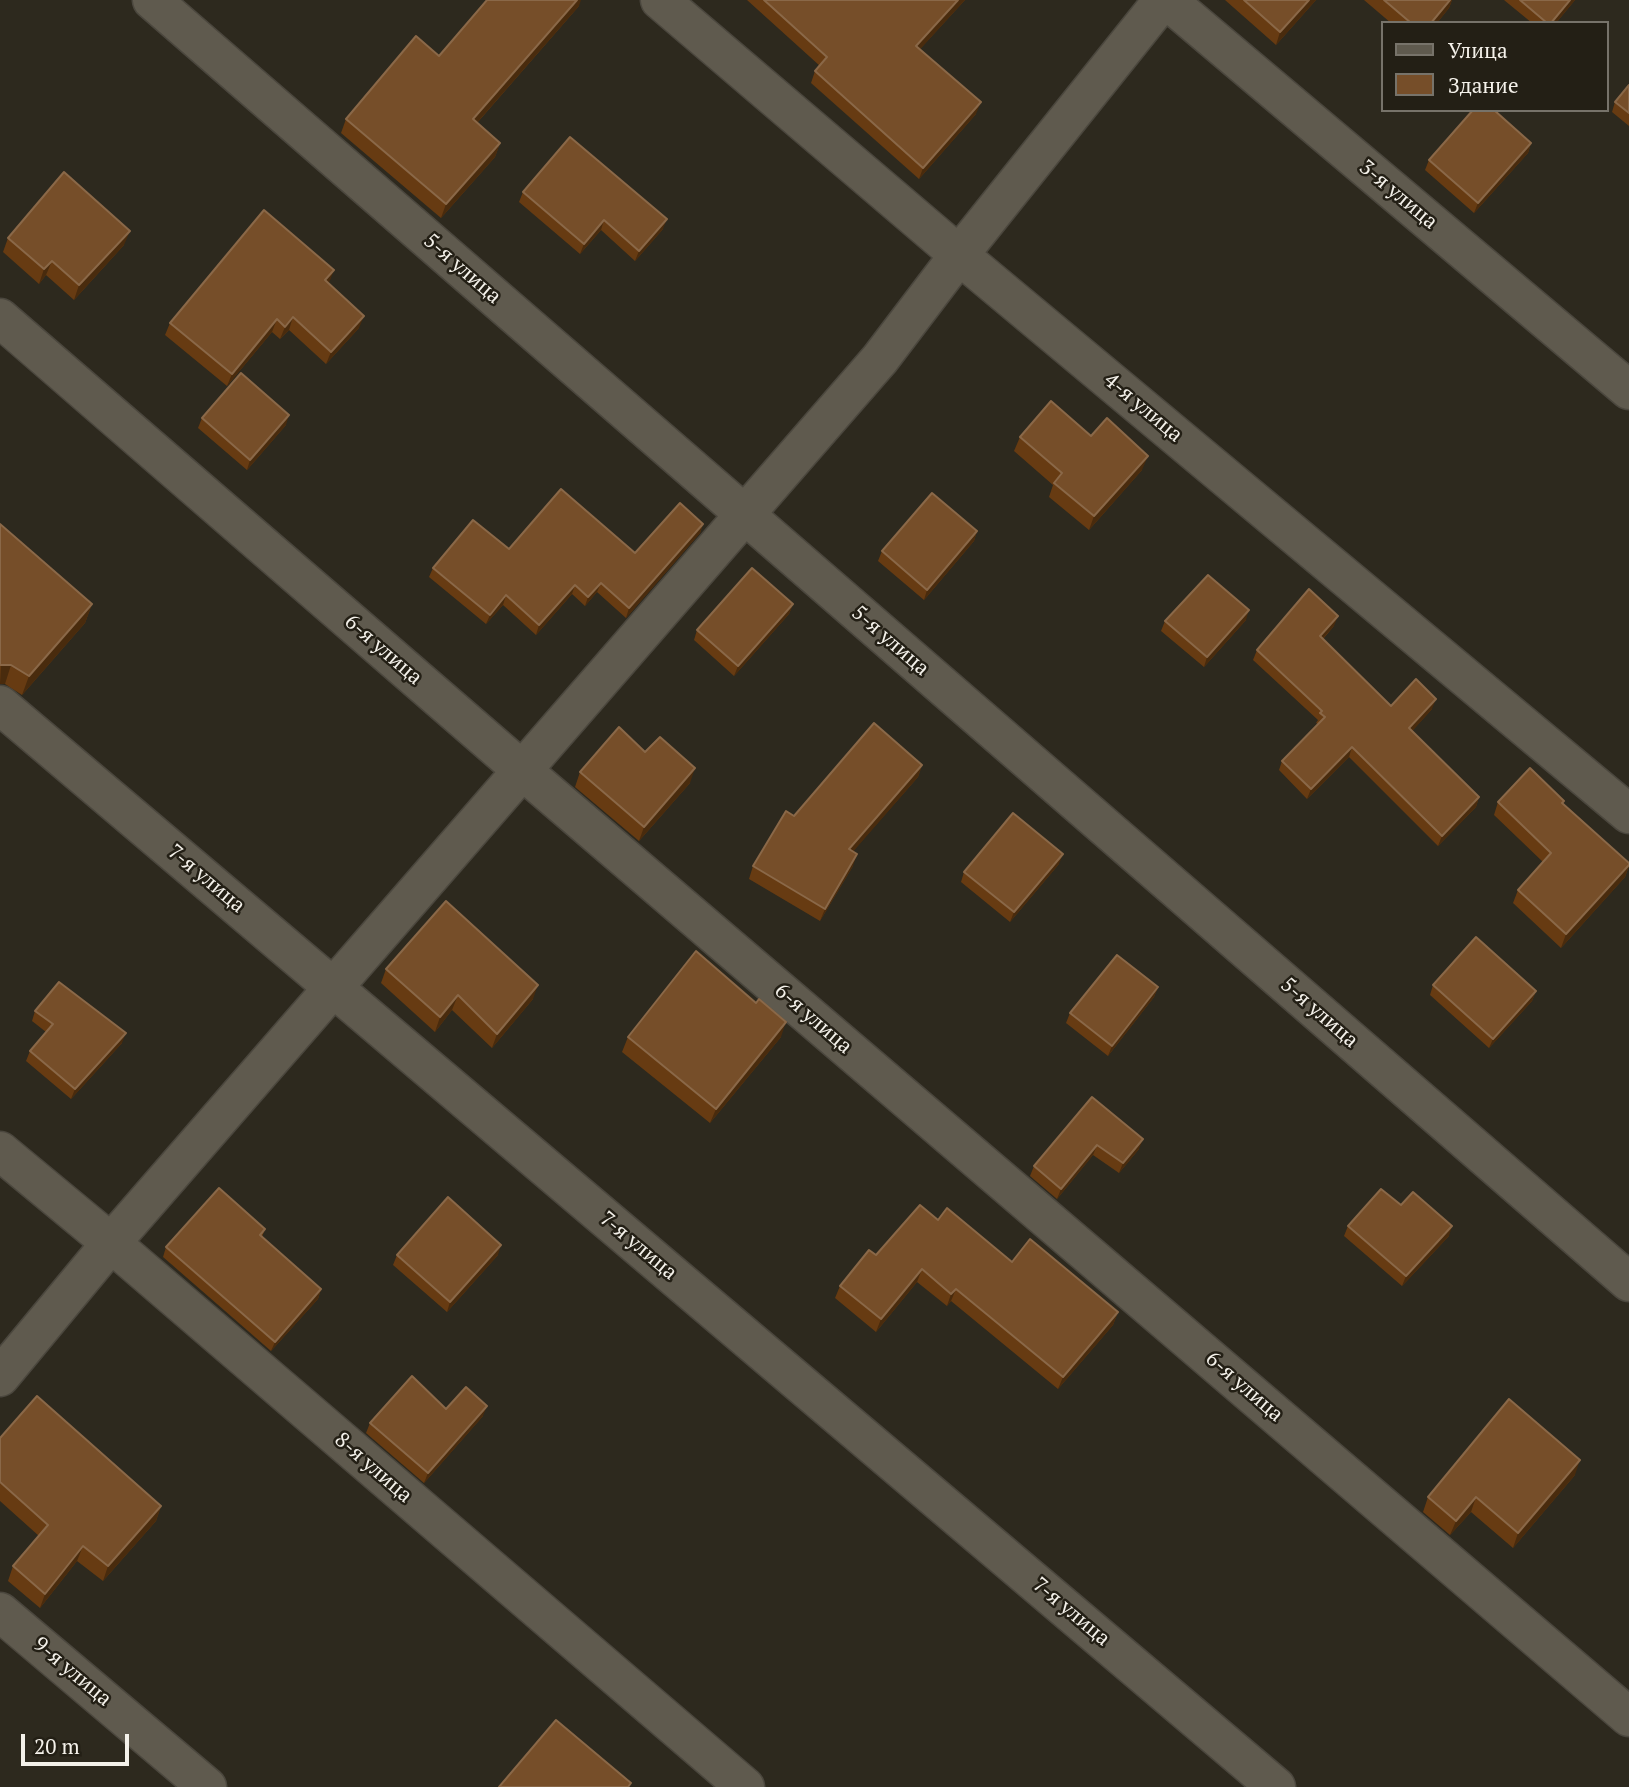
<!DOCTYPE html>
<meta charset="utf-8">
<style>
body{margin:0}
#map{position:relative;width:1629px;height:1787px;overflow:hidden;background:#2d291e;font-family:"PT Serif",serif}
canvas{display:block}
.legend{position:absolute;left:1381px;top:21px;width:228px;height:91px;box-sizing:border-box;background:#231f15;border:2px solid #77736a;margin:0;padding:9px 12px;list-style:none;font-size:21px;color:#f4f1ea}
.legend li{display:flex;align-items:center;gap:14px;height:35px}
.legend b{width:35px;border:2px solid #77736a}
.scale{position:absolute;left:21px;top:1734px;width:108px;height:32px;box-sizing:border-box;border:4px solid #f4f1ea;border-top:0;padding-left:9px;font-size:21px;line-height:24px;white-space:nowrap;color:#f4f1ea;-webkit-text-stroke:5px #231f15;paint-order:stroke}
</style>
<div id="map">
<canvas width="1629" height="1787"></canvas>
<ul class="legend">
<li><b style="height:9px;background:#5f5a4e"></b>Улица</li>
<li><b style="height:19px;background:#764e29"></b>Здание</li>
</ul>
<div class="scale">20 m</div>
</div>
<script>
const g = document.querySelector('canvas').getContext('2d');
g.lineJoin = 'round';
function trace(path, color, width, dash) { g.strokeStyle = color; g.lineWidth = width; g.lineCap = dash ? 'butt' : 'round'; g.setLineDash(dash || []); g.stroke(path); }
function paint(path, color) { g.fillStyle = color; g.fill(path, 'evenodd'); }
function write(font, color, halo, rows, align = 'center') {
  g.font = font + ' "PT Serif",serif'; g.lineWidth = 5; g.setLineDash([]); g.textBaseline = 'middle'; g.strokeStyle = halo; g.fillStyle = color; for (const [text, x, y, turn = 0] of rows) {
    g.save(); g.translate(x, y); g.rotate((+turn || 0) * Math.PI / 180); g.textAlign = isNaN(turn) ? turn : align; if (halo) g.strokeText(text, 0, 0); g.fillText(text, 0, 0); g.restore();
  }
}
const minor = new Path2D(`
 M152 0 1629 1282
 M660 0 959 255 1629 814
 M1167 0 1629 390
 M0 318 523 771 1629 1717
 M0 705 1276 1787
 M0 1151 111 1243 745 1787
 M0 1377 111 1243 880 359 959 255 1163 0
 M0 1612 207 1787`);
const wall = new Path2D(`
 M747 0H965L920 49 976 114 919 179 811 83 815 71 820 66Z
 M1225 0H1316L1276 45Z
 M1364 0H1452L1449 8 1437 23H1391Z
 M1504 0H1575L1556 23H1532Z
 M579 6 477 123 500 143 495 157 441 218 341 133 346 119 439 56Z
 M1629 85V126L1612 112 1615 102Z
 M1531 143 1528 153 1474 213 1425 170 1429 160Z
 M523 192 663 229 635 261 601 230 580 254 519 202Z
 M8 238 124 245 74 300 46 275 39 284 3 252Z
 M329 283 359 328 326 364 289 330 280 339 272 332 227 386 165 335 170 323Z
 M202 418 286 425 247 470 198 428Z
 M1091 436 1142 470 1089 530 1049 497 1053 485 1014 451 1020 437Z
 M0 524 92 604 85 623 22 695 5 684H0Z
 M703 524 700 533 626 618 597 592 585 606 572 594 536 635 503 605 486 624 429 577 433 568 509 549 635 553Z
 M977 531 974 541 924 600 878 561 882 551Z
 M793 604 789 614 734 676 694 640 697 630Z
 M1246 620 1204 667 1161 631 1165 621Z
 M1334 626 1323 639 1391 706 1432 709 1412 731 1479 797 1476 807 1438 846 1349 757 1307 799 1279 770 1282 761 1318 724 1316 723 1318 720 1253 660 1257 650Z
 M645 752 690 783 639 841 575 787 580 772Z
 M922 765 918 777 853 851V866L820 921 749 879 753 866 794 816Z
 M1564 801 1563 803 1629 863V866L1625 877 1561 948 1513 903 1518 890 1543 862 1494 815 1498 802Z
 M1059 864 1010 922 961 882 964 872Z
 M386 969 533 999 492 1048 452 1010 435 1032 381 983Z
 M1433 985 1536 991 1532 1001 1489 1048 1430 995Z
 M1158 987 1154 997 1108 1056 1066 1023 1070 1013Z
 M35 1011 122 1043 71 1099 26 1061 30 1051 46 1032 32 1021Z
 M628 1037H781L710 1123 622 1052Z
 M1092 1097 1139 1149 1119 1173 1093 1155 1057 1199 1030 1176 1034 1166Z
 M1401 1205 1449 1236 1402 1286 1344 1236 1348 1226Z
 M938 1220 1012 1262 1118 1312 1113 1325 1058 1389 951 1301 947 1306 917 1282 876 1332 835 1298 840 1286 876 1255Z
 M265 1229 262 1237 321 1289 318 1299 271 1351 163 1257 166 1247Z
 M397 1255H498L447 1312 393 1265Z
 M446 1409 483 1416 424 1483 366 1433 370 1423Z
 M0 1438 161 1506 156 1521 103 1581 77 1561 40 1608 8 1581 13 1566 39 1536 0 1501Z
 M1575 1475 1513 1548 1471 1512 1450 1535 1423 1512 1428 1497Z`);
const shadedWall = new Path2D(`
 M577 0H581L579 6 468 133 473 119Z
 M958 0H965L912 58 916 46Z
 M1309 0H1316L1276 45 1280 32Z
 M1450 0H1452L1449 8 1437 23H1431Z
 M1570 0H1575L1556 23H1551Z
 M981 102 976 114 919 179 923 168Z
 M500 143 495 157 441 218 446 204Z
 M1531 143 1528 153 1474 213 1478 203Z
 M667 219 663 229 635 261 639 251Z
 M604 220 601 230 580 254 584 244Z
 M130 231 124 245 74 300 79 285Z
 M52 261 46 275 39 284 44 269Z
 M334 270 329 283 321 292 325 280Z
 M364 316 359 328 326 364 331 352Z
 M293 317 289 330 280 339 285 327Z
 M277 319 272 332 227 386 232 374Z
 M289 415 286 425 247 470 250 460Z
 M1148 456 1142 470 1089 530 1094 516Z
 M703 524 700 533 626 618 629 608Z
 M977 531 974 541 924 600 927 590Z
 M601 583 597 592 585 606 588 597Z
 M575 585 572 594 536 635 539 625Z
 M506 595 503 605 486 624 490 615Z
 M92 604 85 623 22 695 29 676Z
 M793 604 789 614 734 676 738 666Z
 M1249 610 1246 620 1204 667 1207 657Z
 M1338 616 1334 626 1316 646 1320 636Z
 M1 665H11L5 684H0Z
 M1436 699 1432 709 1406 738 1409 728Z
 M1352 747 1349 757 1307 799 1311 789Z
 M922 765 918 777 845 861 849 849Z
 M695 768 690 783 639 841 644 827Z
 M1479 797 1476 807 1438 846 1442 836Z
 M857 854 853 866 820 921 825 909Z
 M1063 854 1059 864 1010 922 1014 912Z
 M1629 865 1625 877 1561 948 1566 934Z
 M538 985 533 999 492 1048 497 1034Z
 M1158 987 1154 997 1108 1056 1112 1046Z
 M1536 991 1532 1001 1489 1048 1493 1039Z
 M458 995 452 1010 435 1032 440 1017Z
 M786 1022 781 1037 710 1123 716 1109Z
 M126 1033 122 1043 71 1099 75 1089Z
 M1143 1139 1139 1149 1119 1173 1123 1163Z
 M1097 1145 1093 1155 1057 1199 1061 1189Z
 M1452 1226 1449 1236 1402 1286 1406 1276Z
 M501 1245 498 1255 447 1312 450 1302Z
 M922 1269 917 1282 876 1332 881 1319Z
 M321 1289 318 1299 271 1351 275 1342Z
 M956 1289 951 1301 947 1306 951 1294Z
 M1118 1312 1113 1325 1058 1389 1063 1377Z
 M487 1406 483 1416 424 1483 428 1473Z
 M1580 1460 1575 1475 1513 1548 1518 1533Z
 M1476 1497 1471 1512 1450 1535 1456 1521Z
 M161 1506 156 1521 103 1581 108 1566Z
 M83 1546 77 1561 40 1608 45 1594Z`);
const building = new Path2D(`
 M487 0H577L473 119 500 143 446 204 346 119 416 36 439 56Z
 M764 0H958L916 46 981 102 923 168 815 71 827 57Z
 M1244 0H1309L1280 32Z
 M1384 0H1450L1431 23H1411Z
 M1520 0H1570L1551 23H1547Z
 M1629 85V113L1615 102Z
 M1473 110H1494L1531 143 1478 203 1429 160Z
 M570 137 667 219 639 251 604 220 584 244 523 192Z
 M64 172 130 231 79 285 52 261 44 269 8 238Z
 M264 210 334 270 325 280 364 316 331 352 293 317 285 327 277 319 232 374 170 323Z
 M241 373 289 415 250 460 202 418Z
 M1051 401 1091 436 1107 418 1148 456 1094 516 1054 483 1062 473 1020 437Z
 M561 489 635 553 680 503 703 524 629 608 601 583 588 597 575 585 539 625 506 595 490 615 433 568 473 520 509 549Z
 M932 493 977 531 927 590 882 551Z
 M0 524 92 604 29 676 11 665H0Z
 M752 568 793 604 738 666 697 630Z
 M1208 575 1249 610 1207 657 1165 621Z
 M1309 589 1338 616 1320 636 1391 706 1416 679 1436 699 1409 728 1479 797 1442 836 1352 747 1311 789 1282 761 1325 717 1320 713 1322 711 1257 650Z
 M874 723 922 765 849 849 857 854 825 909 753 866 786 811 794 816Z
 M619 727 645 752 660 737 695 768 644 827 580 772Z
 M1530 768 1564 801 1562 803 1629 863V865L1566 934 1518 890 1551 853 1498 802Z
 M1013 813 1063 854 1014 912 964 872Z
 M446 901 538 985 497 1034 458 995 440 1017 386 969Z
 M1476 937 1536 991 1493 1039 1433 985Z
 M696 951 756 1003 759 999 786 1022 716 1109 628 1037Z
 M1117 955 1158 987 1112 1046 1070 1013Z
 M59 982 126 1033 75 1089 30 1051 53 1024 35 1011Z
 M1092 1097 1143 1139 1123 1163 1097 1145 1061 1189 1034 1166Z
 M219 1188 265 1229 260 1235 321 1289 275 1342 166 1247Z
 M1381 1189 1401 1205 1413 1192 1452 1226 1406 1276 1348 1226Z
 M448 1197 501 1245 450 1302 397 1255Z
 M920 1205 938 1220 947 1208 1012 1262 1030 1239 1118 1312 1063 1377 956 1289 951 1294 922 1269 881 1319 840 1286 869 1250 876 1255Z
 M412 1376 446 1409 466 1387 487 1406 428 1473 370 1423Z
 M37 1396 161 1506 108 1566 83 1546 45 1594 13 1566 48 1525 0 1482V1438Z
 M1509 1399 1580 1460 1518 1533 1476 1497 1456 1521 1428 1497Z
 M556 1720 631 1783 628 1787H499Z`);
const streetNames = [
 ["3-я улица",1398,195,40],
 ["5-я улица",462,269,41],
 ["4-я улица",1143,408,40],
 ["5-я улица",890,641,41],
 ["6-я улица",383,650,41],
 ["7-я улица",206,879,40],
 ["5-я улица",1319,1013,41],
 ["6-я улица",813,1019,41],
 ["7-я улица",638,1246,40],
 ["6-я улица",1244,1387,41],
 ["8-я улица",373,1468,41],
 ["7-я улица",1071,1612,40],
 ["9-я улица",72,1672,40]
];
trace(minor, '#4b473e', 41);
trace(minor, '#5f5a4e', 38);
paint(wall, '#673b12');
paint(shadedWall, '#492b0d');
paint(building, '#764e29');
trace(building, '#8a6848', 2);
write('21px', '#f4f1ea', '#231f15', streetNames);
</script>
